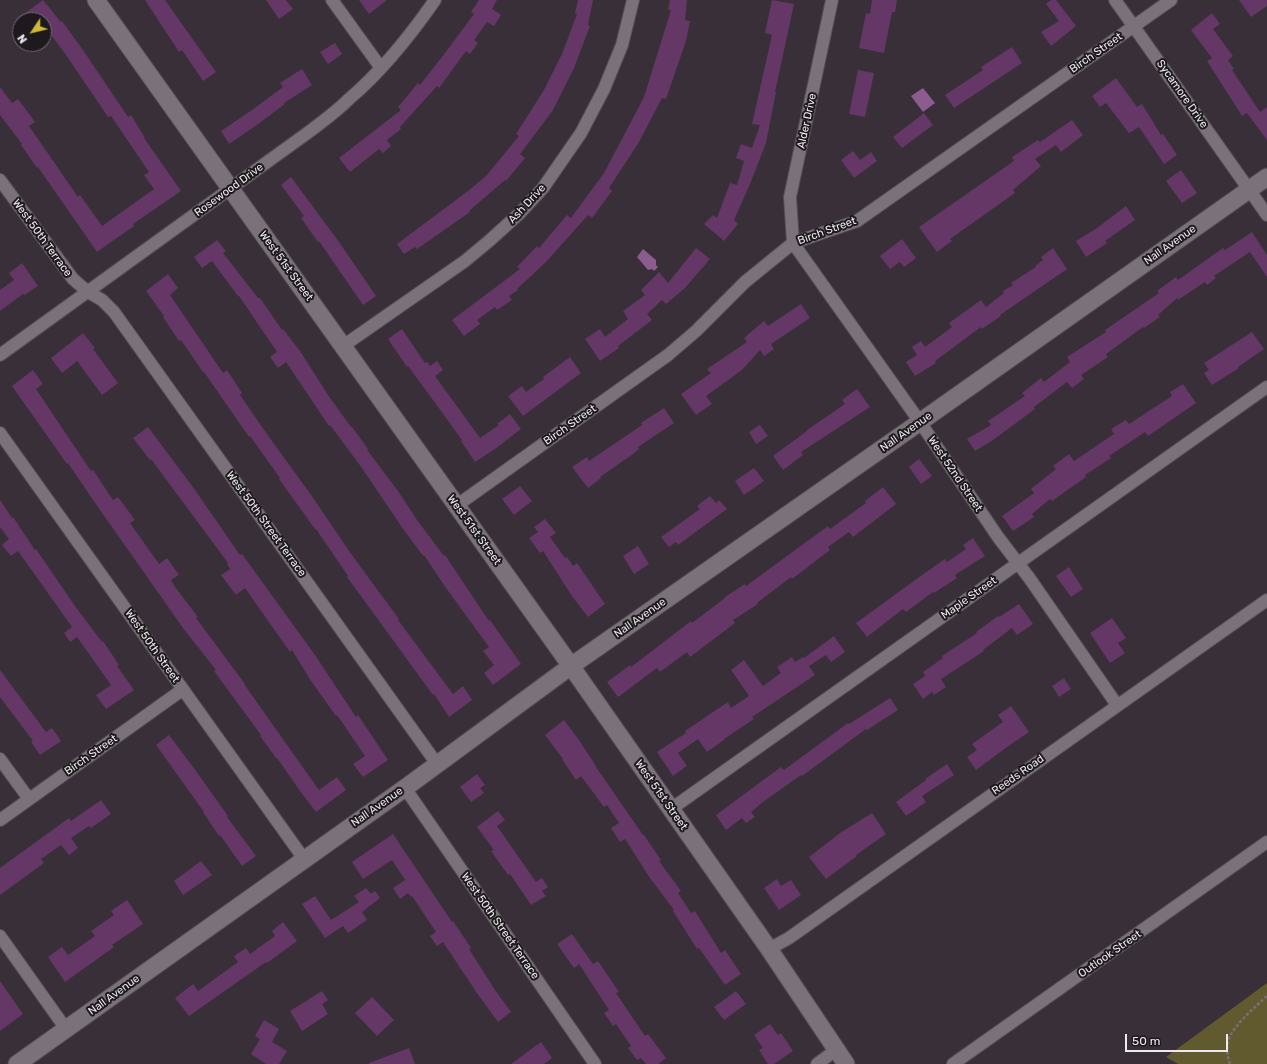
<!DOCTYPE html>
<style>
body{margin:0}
#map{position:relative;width:1267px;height:1064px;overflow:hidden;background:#382f38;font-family:Rubik,sans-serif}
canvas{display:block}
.north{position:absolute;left:12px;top:12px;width:40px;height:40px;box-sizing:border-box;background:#1d191d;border:1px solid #716c71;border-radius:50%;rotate:235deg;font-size:11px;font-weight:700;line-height:16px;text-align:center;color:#eee9ee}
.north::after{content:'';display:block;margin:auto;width:14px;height:18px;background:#d0b836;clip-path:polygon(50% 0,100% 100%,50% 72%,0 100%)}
.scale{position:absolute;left:1125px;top:1034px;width:103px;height:18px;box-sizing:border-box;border:2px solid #eee9ee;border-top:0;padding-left:5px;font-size:12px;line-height:14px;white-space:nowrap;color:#eee9ee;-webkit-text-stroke:3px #1d191d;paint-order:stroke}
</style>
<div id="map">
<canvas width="1267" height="1064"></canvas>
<div class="north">N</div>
<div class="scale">50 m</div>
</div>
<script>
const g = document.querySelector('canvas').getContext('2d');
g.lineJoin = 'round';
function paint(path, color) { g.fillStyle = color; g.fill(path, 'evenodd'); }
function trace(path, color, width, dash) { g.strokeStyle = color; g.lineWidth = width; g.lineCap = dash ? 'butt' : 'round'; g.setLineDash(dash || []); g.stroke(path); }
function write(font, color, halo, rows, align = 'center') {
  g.font = font + ' Rubik,sans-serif'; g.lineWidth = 4; g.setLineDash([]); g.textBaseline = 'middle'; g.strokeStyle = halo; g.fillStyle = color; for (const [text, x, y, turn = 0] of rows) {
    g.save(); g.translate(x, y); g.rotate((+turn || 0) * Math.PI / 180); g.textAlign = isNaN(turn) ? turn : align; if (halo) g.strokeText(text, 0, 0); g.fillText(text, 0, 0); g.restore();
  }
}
const green = new Path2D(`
 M1267 983V1064H1178L1166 1057Z`);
const water = new Path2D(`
 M923 88 935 103 923 112 911 96Z
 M643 249 656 260V265L658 267 654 271 652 269 648 270 637 257Z`);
const building = new Path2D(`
 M43 0 61 22 62 21 85 53 128 117 131 115 145 138H144L181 191 133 224 134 226 97 252 38 167 37 168 21 145 22 144 0 115V87L12 103 18 99 35 122 29 126 78 197 80 195 102 226 154 189 144 175 149 172 111 116 108 117 66 55 44 25V20H16Z
 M145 0H165L216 72 203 81 182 50 179 52Z
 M266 0H286L293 9 279 19Z
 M359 0H387L369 14Z
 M479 0H497L492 9 501 15 494 26 487 22 474 40 478 43 470 54 466 51 439 88 437 86 400 127 401 129 387 140 391 146 383 153 379 149 350 172 339 158 401 110 398 107 418 83 420 85 445 53 474 14 471 12Z
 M578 0H593L588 25 590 26 574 68 553 110 520 154 525 158 506 181 505 180 469 211 470 212 417 249 415 247 404 254 397 244 468 191 486 176 519 136 516 134 544 90 562 54 577 14 575 13Z
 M670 0H687L685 20 690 21 686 41 666 99 662 98 639 142 609 188 612 191 592 218 588 215 546 262 517 289 518 290 509 296 512 300 497 310 495 307 477 320 480 324 464 336 452 320 520 269 517 267 537 246 539 248 567 215 571 218 604 173 644 97 671 10H668Z
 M772 0 794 4 788 32 775 92H776L766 143 750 184 734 220 738 224 724 241 704 224 713 215 717 218 730 183 737 185 744 161 736 158 741 144 752 148 760 125 752 124 772 35 765 33Z
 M872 0H897L895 12H892L884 53 859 48 866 13 870 14Z
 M1051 0H1056L1076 26 1051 46 1041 32 1059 21 1046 4Z
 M1239 0H1267V6L1251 17Z
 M1212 13 1220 24 1213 29 1233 56 1228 60 1234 69 1232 70 1260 112 1267 107V140L1247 113 1242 116 1207 61 1212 58 1191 30Z
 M335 43 342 54 328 64 320 52Z
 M1012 47 1022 63 954 108 945 95 983 70 981 67Z
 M302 69 312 85 284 103 285 104 254 127 229 144 221 131 252 110 283 87 280 83Z
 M858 70 874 73 865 117 849 114Z
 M1116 78 1137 107 1142 104 1161 135 1163 134 1177 155 1164 164 1139 127 1129 133 1106 103 1100 107 1092 96Z
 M924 113 933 125 902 148 893 137Z
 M1072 120 1083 135 1061 152 1056 145 1035 159 1041 166 1013 190 1015 193 950 239 952 241 937 252 919 227 1014 161 1012 157 1038 140 1040 142Z
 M853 151 860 160 871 152 877 161 854 178 841 160Z
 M1181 170 1197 193 1182 203 1166 181Z
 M291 177 339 242 376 296 363 305 319 241 318 242 301 218 304 216 281 185Z
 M1126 206 1135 220 1105 241 1107 243 1086 257 1076 241 1097 228Z
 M1252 232 1267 255V277L1250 252 1214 276 1216 278 1207 285 1205 282 1178 300 1177 298 1158 315 1160 317 1144 328 1143 327 1106 354 1108 357 1081 375 1084 379 1072 388 1067 382 1034 407 1035 409 993 440 975 451 967 439 991 425 988 421 1025 396 1022 393 1041 378 1044 382 1070 362 1067 357 1106 332 1105 330 1159 293 1157 291 1176 277 1178 280 1223 248 1225 250Z
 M902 239 916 258 904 267 900 262 890 269 880 256Z
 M217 240 226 251 223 253 258 298H260L282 330 283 329 300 351 328 395 351 427H352L368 449 367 450 398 491 417 520 444 556 445 555 489 621 490 620 521 664 493 685 484 673 494 665 483 651 489 647 446 588 424 555 423 556 401 526 362 468 330 425 329 426 286 362 278 368 270 357 277 352 239 296H238L212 261 202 268 194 257Z
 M696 248 710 259 685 288 666 304 662 300 647 314 652 320 618 346 619 348 600 361 585 339 600 329 605 337 628 319 623 311 645 295 641 290 659 272 668 283Z
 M1053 248 1067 269 1000 315 1001 316 982 329 981 327 935 361 936 363 915 376 906 362 917 355 912 347 921 341 925 347 952 327 949 323 981 300 986 307 1004 293 1003 291 1013 285 1011 283 1036 267 1035 266 1043 260 1041 257Z
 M22 263 38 286 24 295 23 294 0 311V290L14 280 9 273Z
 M168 274 178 288 170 295 223 373 227 370 242 393 240 395 269 437 309 492 354 558 399 619 398 620 453 694 463 686 472 700 449 717 434 694 433 695 347 577 348 576 316 529H315L302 511 279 479 280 478 250 436 249 437 204 372H203L181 340 179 341 163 317 164 316 146 291Z
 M801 304 810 318 771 344 774 349 764 356 760 350 742 370 706 396 712 404 696 415 681 394 711 373 707 369 747 342 744 338 764 321 768 326Z
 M402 329 425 363 427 362 430 366 437 361 443 370 435 376 480 438 499 425 497 424 510 414 521 429 495 449 475 462 461 441 462 440 441 411 408 366 407 367 388 339Z
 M1252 332 1264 349 1238 367 1239 368 1212 385 1204 373 1209 370 1204 363Z
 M83 333 95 348 93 349 118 383 102 395 77 361 62 373 51 358Z
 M570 357 581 373 523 416 508 396 522 386 526 392 544 379 543 377Z
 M33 370 43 384 36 389 91 471 93 470 113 500 118 497 135 520 130 523 159 564 167 558 179 575 171 580 175 587 198 617 196 618 245 684H244L297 759 319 790 337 777 346 790 316 812 300 791 277 758H276L260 736 261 735 214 671 216 670 183 628 93 500 68 463 67 464 12 386Z
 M1183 384 1196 403 1148 436 1145 432 1109 456 1111 458 1085 475 1086 477 1052 501 1050 499 1032 514 1034 517 1013 531 1002 516 1034 493 1031 489 1056 469 1053 466 1069 454 1074 461 1114 434 1111 429 1126 420 1129 424 1172 396 1170 392Z
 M857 389 870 407 801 452 803 455 783 470 773 456 807 431V430L845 404 842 400Z
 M664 408 674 423 638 447 639 449 633 454 600 477 601 478 588 488 572 467 587 457 589 461 642 425 641 423Z
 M760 425 768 436 756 444 749 432Z
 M148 427 195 490 240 555 242 554 315 655 356 717 358 715 388 760 363 777 353 764 365 756 337 715 336 716 311 681 292 650 290 652 245 588 236 595 221 575 230 569 227 564 228 563 151 459 150 460 133 438Z
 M919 459 932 476 921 484 909 467Z
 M754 468 764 481 744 495 735 481Z
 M520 486 532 501 514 515 502 499Z
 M883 487 896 504 853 537 849 532 828 547 830 550 792 579 791 577 757 603 758 604 733 620 735 623 690 657 687 652 660 672 657 668 618 697 607 682 630 665 631 667 691 621 692 623 725 598V597L745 584 746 586 828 526 830 529 866 503 865 501Z
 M710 496 716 503 719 500 727 509 678 545 676 542 669 547 661 537 700 509 697 506Z
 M0 500 12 518 13 517 35 550 36 549 75 606 102 642 103 641 119 665 117 666 134 690 106 709 96 695 111 685 77 637 70 642 64 633 72 627 18 551 11 556 2 545 9 539 0 527Z
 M545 519 556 533 550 537 565 558 567 557 573 566 577 563 605 604 588 617 572 596 543 551 540 553 529 538 538 532 534 527Z
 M973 538 985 556 955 575 957 578 934 593 933 592 906 612 903 609 867 637 856 623 922 575 945 559 947 562 966 549 963 545Z
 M638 546 649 564 634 574 623 556Z
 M1069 567 1083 589 1071 597 1056 576Z
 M1019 604 1033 624 1017 635 1012 628 983 650 984 651 941 679 946 687 934 695 932 692 923 699 913 684 925 676 923 672 943 658 942 656 977 633 976 632 998 616 999 617Z
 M1112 618 1126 638 1118 643 1125 653 1110 663 1090 633Z
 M834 636 845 652 831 662 826 655 809 666 815 675 752 717 754 719 724 739V740L707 752 698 739 678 753 687 766 673 776 657 752 686 733 685 731 728 702 731 708 749 696 731 670 744 660 763 686 781 673 777 667 792 657 795 662 803 657 804 658Z
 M0 670 46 732 52 728 61 741 40 755 31 742 33 741 0 697Z
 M1064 678 1071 689 1059 697 1052 686Z
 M890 698 898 710 867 730 866 729 802 776 801 775 763 802 751 812 755 817 746 823 742 818 726 830 716 815 781 767 784 770 848 723 849 724Z
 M1011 706 1029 732 1007 747 976 770 967 757 977 750 972 744 1003 722 998 715Z
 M564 720 579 740 596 766V767L643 835H644L661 860 659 861 681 891 678 893 691 913 695 911 721 953 725 950 741 974 725 985 699 948 697 949 673 911 674 910 650 878 625 839 620 842 611 828 619 823 607 805 604 807 581 776 576 780 562 759H563L545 735Z
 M169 735 196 771 228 816 227 817 256 856 242 866 220 835 219 836 203 812H204L156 745Z
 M947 764 954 775 922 796 926 802 906 816 896 802 926 780 925 779Z
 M477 774 485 785 480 788 484 793 471 802 460 787Z
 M101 800 111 814 91 828 89 826 71 838 78 848 69 855 61 845 41 859 44 863 0 895V868L69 818 71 821Z
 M498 811 505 820 497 826 536 882 542 878 548 887 542 891 546 896 531 905 510 874 508 875 491 851 494 850 477 827Z
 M872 813 886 834 856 855 857 856 826 879 809 857 840 833Z
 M393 834 452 922 453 921 471 948 469 949 495 990 511 1012 498 1022 479 996 443 942 437 946 430 936 436 932 412 896 411 897 408 893 400 899 393 888 405 880 392 860 363 879 352 862Z
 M201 861 212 875 183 895 174 881Z
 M777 879 781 886 791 880 801 895 779 910 764 888Z
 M366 888 371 894 375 891 380 898 362 912 367 920 348 933 343 926 325 938 302 904 315 896 331 920 359 902 354 896Z
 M127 900 143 924 112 945 114 947 65 982 48 957 62 947 68 955 95 936 91 931 114 915 111 911Z
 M283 922 297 941 267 963 266 962 189 1016 175 998 193 984 198 991 238 962 234 956 246 948 250 954 275 936 272 931Z
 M572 934 593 964 598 961 619 992 616 993 645 1036 648 1034 666 1058 658 1064H646L641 1058 637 1060 628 1048 631 1046 616 1024 613 1026 604 1013 609 1010 579 964 574 968 557 944Z
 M0 981 23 1014 0 1031Z
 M322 991 328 1000 322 1004 328 1014 302 1031 290 1011Z
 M736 991 746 1004 724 1020 714 1007Z
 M372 997 394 1020 377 1036 355 1013Z
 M264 1020 279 1029 272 1042 287 1051 279 1064H266L251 1054 260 1039 255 1036Z
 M770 1024 778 1035 781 1033 793 1051 774 1064H768L759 1050 763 1048 754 1035Z
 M541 1042 552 1058 544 1064H511Z
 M409 1048 415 1064H369V1063Z`);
const path = new Path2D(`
 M1230 1064C1227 1056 1226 1048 1229 1039 1232 1027 1257 1005 1267 996`);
const street = new Path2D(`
 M332 0 381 68
 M832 0 790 197 793 243 920 422 998 537 1030 579 1117 705
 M1115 0 1267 215
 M0 180 73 279 88 292 102 300 114 312 437 764
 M343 346 465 261 489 241 520 213 543 188 581 133 604 89 622 45 633 0
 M0 355 306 134C321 123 336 112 349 99 382 71 410 36 435 0
 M0 433 304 859
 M456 506 668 355 696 331 745 282 793 243 857 221 1171 0
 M0 759 29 799
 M405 788 595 1064
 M671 809 1267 387
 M0 820 182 690
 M0 936 66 1029
 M769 949 789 938 1267 600
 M817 1064 836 1050
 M953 1064 1267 842`);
const secondary = new Path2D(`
 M96 0 566 659 769 949 846 1064
 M17 1064 405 788 571 666 920 422 1267 177`);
const streetNames = [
 ["Birch Street",1096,53,-35],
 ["Sycamore Drive",1182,94,55],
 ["Alder Drive",807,121,-78],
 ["Rosewood Drive",229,190,-36],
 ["Ash Drive",527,204,-47],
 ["Birch Street",827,231,-20],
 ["West 50th Terrace",42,238,54],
 ["Nall Avenue",1170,245,-35],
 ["West 51st Street",286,266,54],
 ["Birch Street",570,425,-35],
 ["Nall Avenue",906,432,-35],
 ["West 52nd Street",955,474,56],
 ["West 50th Street Terrace",266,524,54],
 ["West 51st Street",474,530,54],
 ["Maple Street",969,598,-35],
 ["Nall Avenue",640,618,-35],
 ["West 50th Street",152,646,55],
 ["Birch Street",91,755,-35],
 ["Reeds Road",1018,775,-35],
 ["West 51st Street",661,795,55],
 ["Nall Avenue",377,807,-35],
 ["West 50th Street Terrace",500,926,55],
 ["Outlook Street",1110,954,-35],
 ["Nall Avenue",114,995,-36]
];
paint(green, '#625a2f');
paint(water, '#8d5c8e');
paint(building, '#653766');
trace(street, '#554e55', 14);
trace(secondary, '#554e55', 19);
trace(path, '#776f77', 2.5, [3, 2]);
trace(street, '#7a717a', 12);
trace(secondary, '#7a717a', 17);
write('11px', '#eee9ee', '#1d191d', streetNames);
</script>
